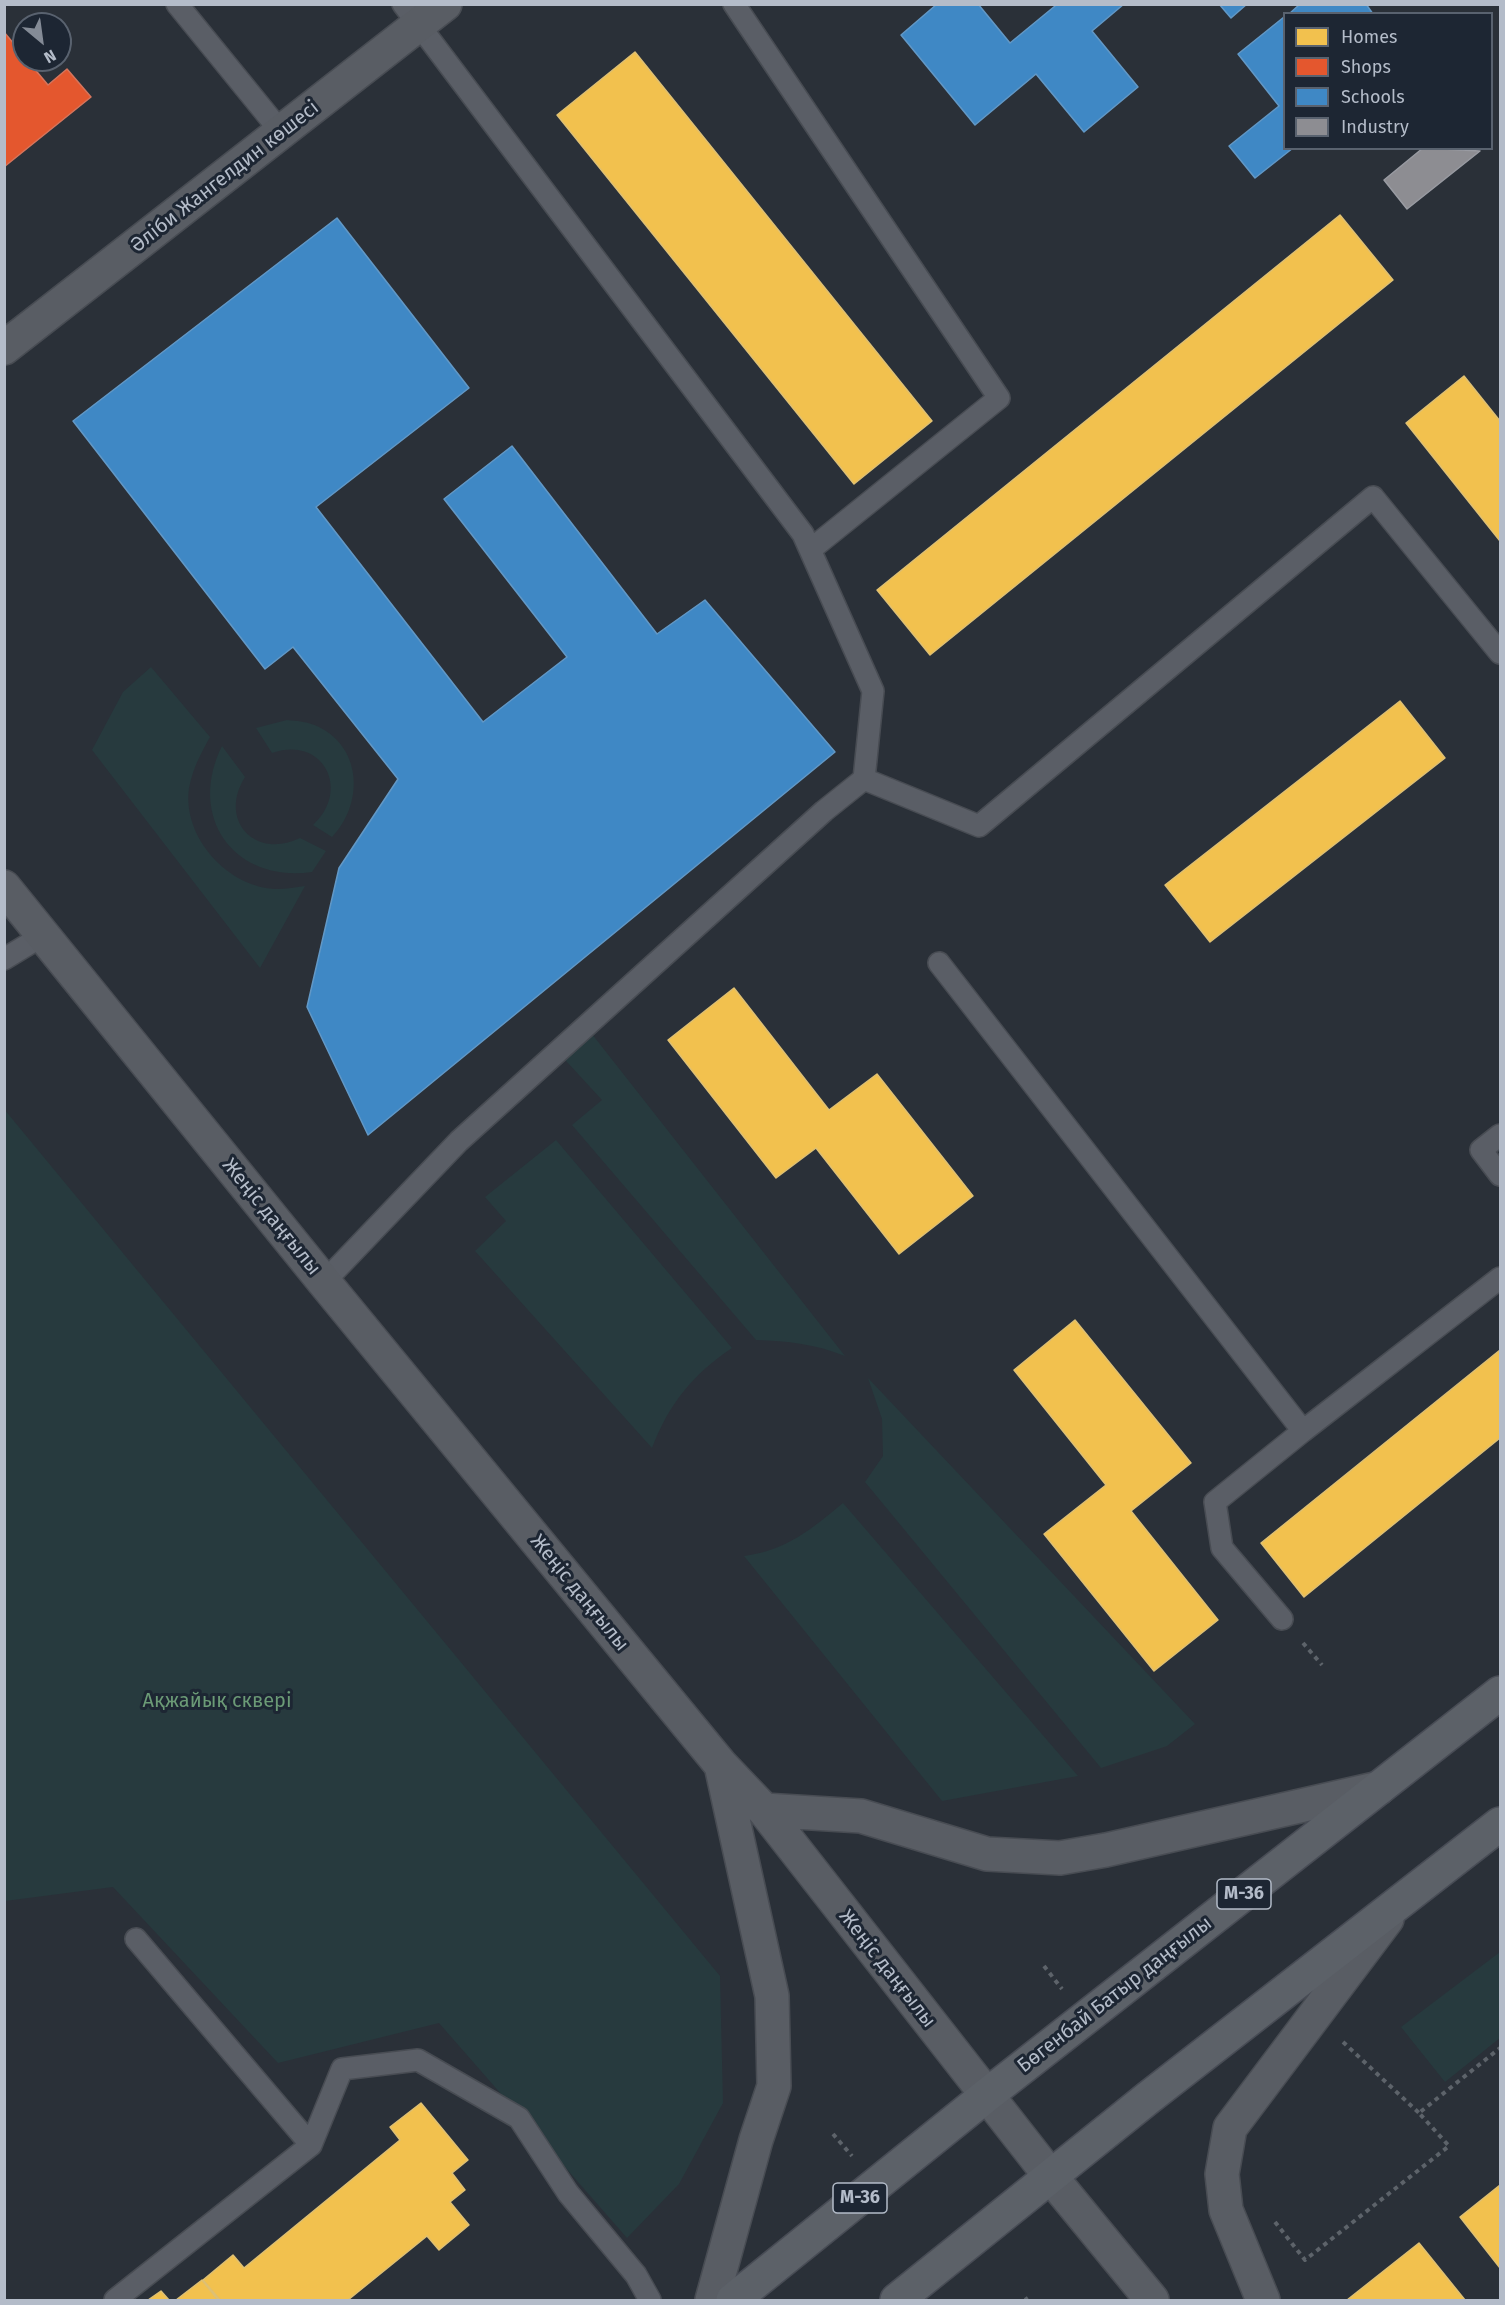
<!DOCTYPE html>
<meta charset="utf-8">
<style>
body{margin:0}
#map{position:relative;width:1505px;height:2305px;overflow:hidden;background:#2a3038;font-family:"Fira Sans",sans-serif}
canvas{display:block}
.frame{position:absolute;inset:0;border:6px solid #b4bcc9;pointer-events:none}
.legend{position:absolute;left:1283px;top:12px;width:210px;height:138px;box-sizing:border-box;background:#1d2633;border:2px solid #59626f;margin:0;padding:8px 10px;list-style:none;font-size:18px;color:#b4bcc9}
.legend li{display:flex;align-items:center;gap:12px;height:30px}
.legend b{width:30px;border:2px solid #59626f}
.north{position:absolute;left:12px;top:12px;width:60px;height:60px;box-sizing:border-box;background:#1d2633;border:2px solid #59626f;border-radius:50%;rotate:151deg;font-size:16px;font-weight:700;line-height:24px;text-align:center;color:#b4bcc9}
.north::after{content:'';display:block;margin:auto;width:21px;height:27px;background:#848b96;clip-path:polygon(50% 0,100% 100%,50% 72%,0 100%)}
</style>
<div id="map">
<canvas width="1505" height="2305"></canvas>
<div class="frame"></div>
<ul class="legend">
<li><b style="height:16px;background:#f2c14e"></b>Homes</li>
<li><b style="height:16px;background:#e4572e"></b>Shops</li>
<li><b style="height:16px;background:#3f88c5"></b>Schools</li>
<li><b style="height:16px;background:#8d8d92"></b>Industry</li>
</ul>
<div class="north">N</div>
</div>
<script>
const g = document.querySelector('canvas').getContext('2d');
g.lineJoin = 'round';
function paint(path, color) { g.fillStyle = color; g.fill(path, 'evenodd'); }
function trace(path, color, width, dash) { g.strokeStyle = color; g.lineWidth = width; g.lineCap = dash ? 'butt' : 'round'; g.setLineDash(dash || []); g.stroke(path); }
function write(font, color, halo, rows, align = 'center') {
  g.font = font + ' "Fira Sans",sans-serif'; g.lineWidth = 6; g.setLineDash([]); g.textBaseline = 'middle'; g.strokeStyle = halo; g.fillStyle = color; for (const [text, x, y, turn = 0] of rows) {
    g.save(); g.translate(x, y); g.rotate((+turn || 0) * Math.PI / 180); g.textAlign = isNaN(turn) ? turn : align; if (halo) g.strokeText(text, 0, 0); g.fillText(text, 0, 0); g.restore();
  }
}
const green = new Path2D(`
 M151 667 210 737C201 753 193 768 189 788 182 837 228 888 277 889 286 889 296 887 305 886L260 968 92 750 123 692Z
 M287 720C298 721 309 722 319 727 363 749 363 805 332 837L313 825C352 789 322 735 272 753L256 728Z
 M222 746 245 777C218 820 255 860 300 838L326 851 312 872C233 883 187 816 222 746Z
 M588 1029 845 1356C815 1344 788 1341 756 1340L572 1125 602 1100 556 1050Z
 M4 1109 720 1976 723 2103 679 2184 627 2238 439 2023 278 2063 113 1887 5 1901Z
 M556 1140 732 1348C692 1375 669 1404 652 1448L475 1251 506 1221 485 1197Z
 M868 1378 1195 1724 1167 1746 1101 1768 865 1482 883 1456 882 1419Z
 M843 1503 1078 1776 942 1801 744 1556C785 1551 812 1529 843 1503Z
 M1500 1952V2038L1445 2082 1401 2027Z`);
const homes = new Path2D(`
 M635 52 932 421 854 484 557 115Z
 M1340 215 1393 280 930 655 877 590Z
 M1464 376 1500 421V541L1406 423Z
 M1400 701 1445 758 1210 942 1165 885Z
 M734 988 829 1110 877 1074 973 1196 899 1254 816 1148 776 1178 668 1040Z
 M1075 1320 1191 1463 1131 1511 1218 1620 1154 1671 1044 1534 1106 1485 1014 1370Z
 M1500 1350V1438L1304 1597 1261 1543Z
 M421 2103 468 2160 452 2173 465 2190 450 2202 469 2225 439 2250 427 2236 348 2300H220L203 2280 233 2255 244 2268 400 2140 390 2127Z
 M1500 2185V2268L1460 2217Z
 M1419 2243 1465 2300H1347Z
 M202 2280 218 2300H176Z
 M161 2291 169 2300H148Z`);
const shops = new Path2D(`
 M4 32 24 56V60H27L48 85 67 69 91 97 4 167Z`);
const schools = new Path2D(`
 M937 4H978L1010 43 1055 6 1053 4H1124L1092 31 1138 87 1084 132 1036 74 975 125 901 35Z
 M1219 4H1247L1231 18Z
 M1300 4H1366L1373 14H1289Z
 M1284 17V148H1293L1255 178 1229 146 1279 106 1238 54Z
 M337 218 469 388 316 507 483 722 567 657 444 499 512 446 657 634 705 600 835 752 368 1135 307 1007 339 868 398 779 293 647 265 669 73 421Z`);
const industry = new Path2D(`
 M1423 148 1480 151 1407 209 1384 180Z`);
const path = new Path2D(`
 M1303 1643 1322 1665
 M1044 1966 1062 1989
 M1343 2042 1419 2113
 M833 2134 852 2156
 M1275 2222 1305 2260 1449 2146 1419 2113 1500 2048
 M1025 2300 1028 2298`);
const lane = new Path2D(`
 M177 4 282 133
 M734 4 999 398 810 550
 M864 779 979 826 1373 497 1500 653
 M4 959 42 936
 M939 963 1303 1431 1500 1278
 M1500 1135 1481 1150 1500 1175
 M324 1282 459 1141 824 811 864 779 873 691 803 534 403 4
 M1282 1619 1222 1548 1215 1502 1303 1431
 M311 2145 342 2069 418 2060 519 2118 568 2193 636 2275 650 2300
 M115 2300 311 2145 136 1939`);
const secondary = new Path2D(`
 M4 348 445 4
 M4 887 324 1282 721 1765 764 1810 1051 2177 1152 2300
 M764 1810 861 1816 987 1854 1060 1858 1106 1850 1379 1788
 M712 2300 756 2140 774 2086 772 1996 721 1765
 M1263 2300 1226 2210 1222 2174 1230 2128 1387 1919`);
const primary = new Path2D(`
 M733 2300 987 2095 1500 1693
 M897 2300 1148 2098 1500 1824`);
const shields = [
 [1244,1894,54],
 [860,2198,54]
];
const shieldNames = [
 ["M-36",1244,1894],
 ["M-36",860,2198]
];
const streetNames = [
 ["Әліби Жангелдин көшесі",225,177,-38],
 ["Жеңіс даңғылы",271,1217,51],
 ["Жеңіс даңғылы",579,1593,51],
 ["Жеңіс даңғылы",887,1969,52],
 ["Бөгенбай Батыр даңғылы",1115,1995,-38]
];
const parkNames = [
 ["Ақжайық сквері",217,1701]
];
paint(green, '#273a3e');
paint(homes, '#f2c14e');
trace(homes, '#dfc073', 1.5);
paint(shops, '#e4572e');
trace(shops, '#d6755c', 1.5);
paint(schools, '#3f88c5');
trace(schools, '#6298c6', 1.5);
paint(industry, '#8d8d92');
trace(industry, '#999ba2', 1.5);
trace(lane, '#484c53', 24);
trace(secondary, '#484c53', 36);
trace(primary, '#484c55', 36);
trace(path, '#5d636a', 4, [4.5, 4.5]);
trace(lane, '#5a5e66', 21);
trace(secondary, '#595d64', 33);
trace(primary, '#5c6168', 33);
for (const [x, y, w] of shields) { const box = new Path2D(); box.roundRect(x - w / 2, y - 15, w, 30, 4.5); g.fillStyle = '#1d2633'; g.fill(box); trace(box, '#b4bcc9', 1.5); }
write('bold 18px', '#b4bcc9', null, shieldNames);
write('20px', '#b4bcc9', '#1d2633', streetNames);
write('20px', '#6b9a76', '#1d2633', parkNames);
</script>
